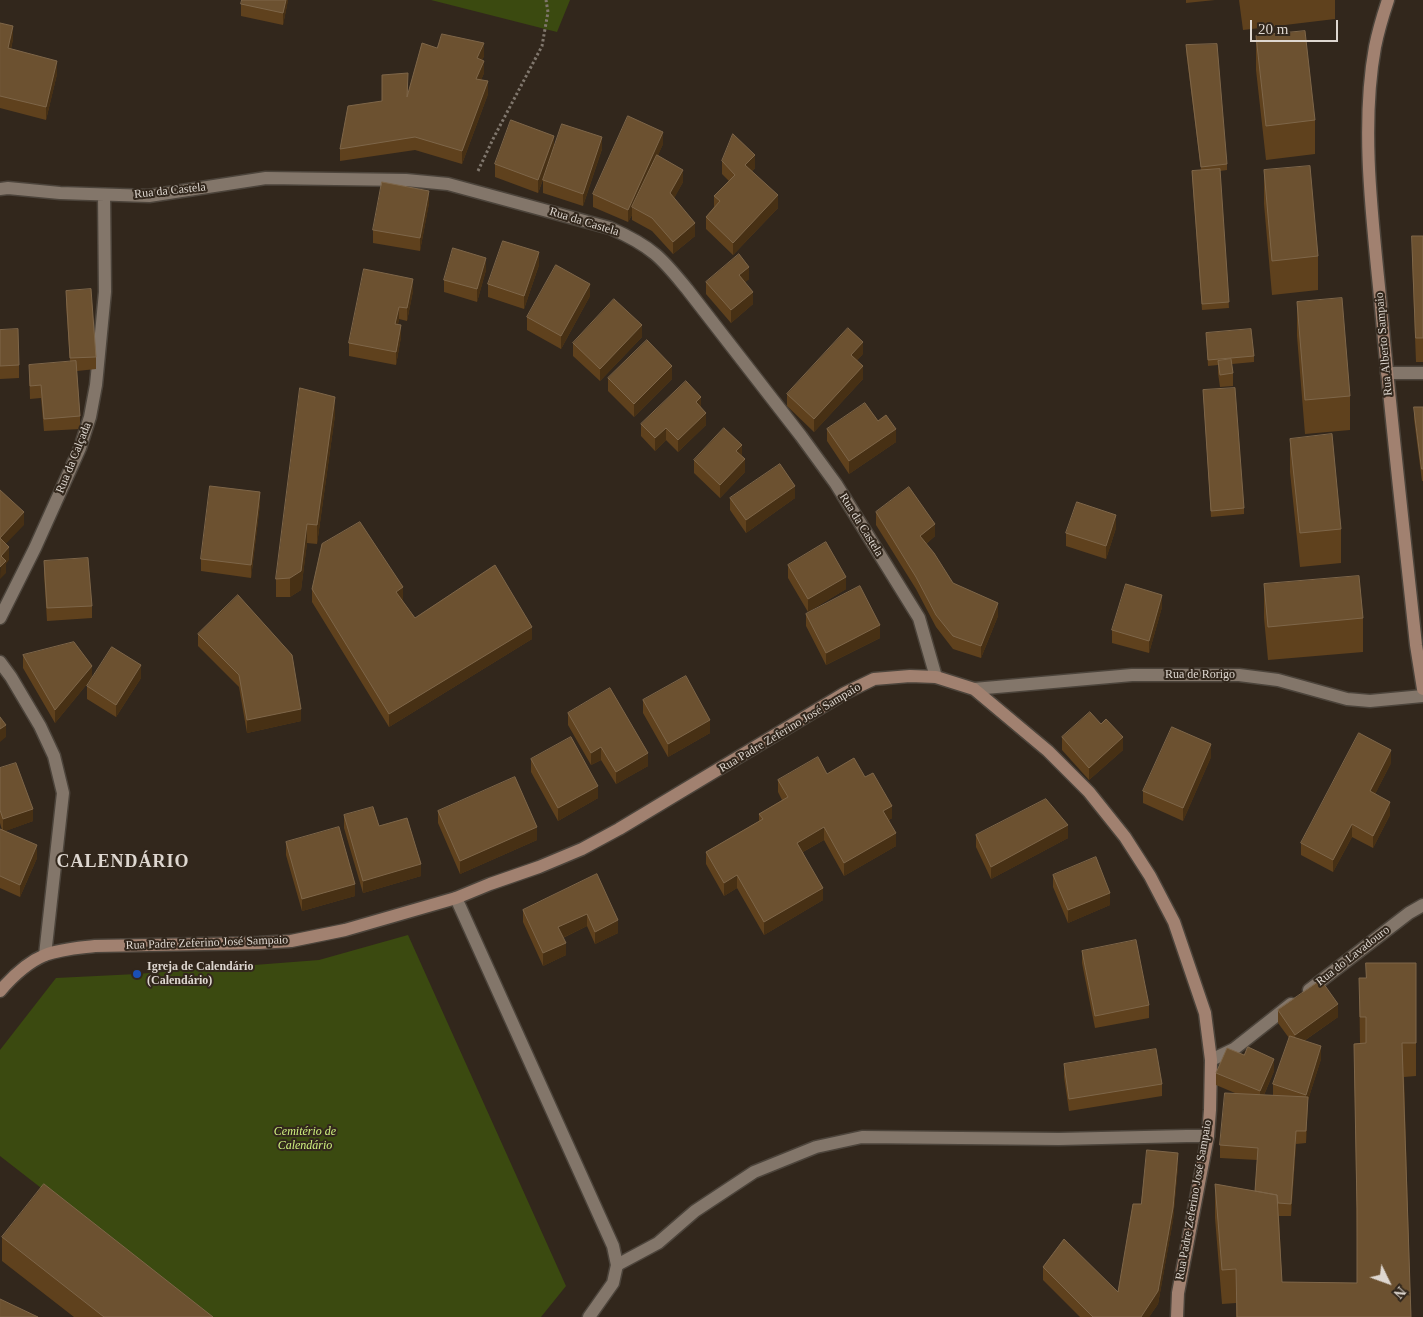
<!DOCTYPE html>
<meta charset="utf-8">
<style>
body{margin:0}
#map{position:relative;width:1423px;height:1317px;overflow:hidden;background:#32271c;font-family:Georgia,serif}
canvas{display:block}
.north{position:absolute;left:1363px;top:1257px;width:50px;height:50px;-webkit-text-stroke:4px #32271c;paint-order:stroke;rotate:132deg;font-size:14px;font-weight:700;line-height:20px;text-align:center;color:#ded7d0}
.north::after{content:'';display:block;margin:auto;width:18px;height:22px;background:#ded7d0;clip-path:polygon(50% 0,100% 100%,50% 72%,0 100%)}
.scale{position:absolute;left:1250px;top:20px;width:88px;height:22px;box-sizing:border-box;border:2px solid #ded7d0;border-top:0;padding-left:6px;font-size:15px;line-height:18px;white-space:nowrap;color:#ded7d0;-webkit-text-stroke:4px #32271c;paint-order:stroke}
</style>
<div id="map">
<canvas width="1423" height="1317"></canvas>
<div class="north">N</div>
<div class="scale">20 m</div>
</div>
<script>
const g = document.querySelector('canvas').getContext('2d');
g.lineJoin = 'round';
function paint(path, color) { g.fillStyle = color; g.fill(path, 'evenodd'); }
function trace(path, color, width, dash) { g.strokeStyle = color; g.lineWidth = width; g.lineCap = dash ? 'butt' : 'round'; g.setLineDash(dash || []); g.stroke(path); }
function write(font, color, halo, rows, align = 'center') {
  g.font = font + ' Georgia,serif'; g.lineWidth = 4; g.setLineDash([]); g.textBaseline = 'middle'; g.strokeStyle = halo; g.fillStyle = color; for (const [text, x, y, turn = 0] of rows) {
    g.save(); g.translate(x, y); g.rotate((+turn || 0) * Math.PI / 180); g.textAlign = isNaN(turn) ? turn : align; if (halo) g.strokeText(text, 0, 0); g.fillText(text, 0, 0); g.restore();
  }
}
const green = new Path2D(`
 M431 0H570L557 32Z
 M408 935 566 1286 541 1317H207L0 1156V1050L56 978 137 974 319 960Z`);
const path = new Path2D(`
 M478 171 493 139 542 46 548 12 546 0`);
const lane = new Path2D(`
 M617 1265 658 1243 695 1211 754 1172 816 1147 862 1137 1059 1139 1187 1136H1208`);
const street = new Path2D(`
 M0 189 8 188 60 193 149 196 266 178 406 180 448 184 610 228C626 235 642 243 655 254 667 264 677 277 687 289L801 436 836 484 919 618 936 677
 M1387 373H1423
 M0 618 35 548 80 448 90 417 96 385 105 292 104 195
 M0 662 11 677 40 726 54 756 63 793 45 955
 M974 689 1132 675H1239L1278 680 1347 699 1370 701 1423 696
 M456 898 613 1246 617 1265 613 1283 589 1317
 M1309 990 1409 913 1423 905
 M1211 1060 1234 1049 1291 1004`);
const secondary = new Path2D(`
 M1388 0C1383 15 1378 32 1375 47 1360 129 1373 224 1381 307 1391 420 1404 532 1416 645L1423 689
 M0 991C12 977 28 962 45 955 61 949 79 948 95 946L259 943 291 941 345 930 456 898 490 884 539 867 582 849 619 829 845 693 874 679 910 676 936 677 974 689 1048 751 1089 792 1125 837 1150 876 1174 922 1205 1013 1211 1060 1210 1110 1208 1136 1178 1293 1177 1317`);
const wall = new Path2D(`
 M288 0 283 25 241 16V4Z
 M1186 0H1215L1186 3Z
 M1239 0H1335V19L1243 30Z
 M0 23 13 39 11 49 57 74 46 120 0 108Z
 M1256 36 1315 120V154L1266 160 1256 70Z
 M1186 45 1227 164V170L1220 171 1229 308 1202 310 1192 177V171L1201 170 1186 51Z
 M437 48 484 56 482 60 484 73 481 80 488 94 462 164 415 150 340 161V149L382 101 408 85V94Z
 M663 144 658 155 683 182 674 198 695 236 673 254 652 231 632 220V215L628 222 593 207V194Z
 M554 147 602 149 583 206 543 193V180L549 164 538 193 495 177V164Z
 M722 161 755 168 752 171 778 208 733 255 706 229V217L714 207V196L729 181 722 174Z
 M1264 170 1318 256V290L1272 295 1264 204Z
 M429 203 420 251 373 243V230Z
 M1412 236H1423V362H1416L1412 260Z
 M539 265 524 309 488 297V284Z
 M486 270 477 302 444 292V280Z
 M749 279 745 282 753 304 731 323 706 294V282Z
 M66 291 96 357V369L77 371 80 416V429L44 431 41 398 30 399 29 365 70 362 66 304Z
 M413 291 407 321 399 319 398 324 401 337 396 365 349 356V343Z
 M590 296 561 349 527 330V317Z
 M1297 302 1350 396V430L1305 434 1297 336Z
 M0 330 19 365V378L0 379Z
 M1206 333 1254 356V362L1232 364 1233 373V386L1220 387 1218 373V365L1208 366Z
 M642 337 600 381 573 356V343Z
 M863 354 857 360 863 379 814 432 787 406V394Z
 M608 378 672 379 634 417 608 391Z
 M1203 390 1244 508V514L1211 517Z
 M701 407 706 425 678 452 666 440 655 451 641 436V424Z
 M1414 407H1423V481H1422L1414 419Z
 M335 415 317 544 307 543 301 590 290 597H276V579Z
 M878 421 896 442 849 474 827 441V429Z
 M1290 439 1341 529V563L1300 567 1290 472Z
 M742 456 745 472 720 498 694 473V460Z
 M730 498H795L746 533 730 510Z
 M260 504 251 578 201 571V559Z
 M876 512 935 536 926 544 953 583 998 616 981 658 953 649 936 627 916 589 876 525Z
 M1116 528 1106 559 1066 546V533Z
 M44 561 92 606V618L47 621 44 574Z
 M788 565 846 589 808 612 788 578Z
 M1264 584 1363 618V652L1268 660 1264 618Z
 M312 589 403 600H402L415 618 532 639 389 727 312 602Z
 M1162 607 1149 653 1112 643V630Z
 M806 614 880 638 826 665 806 626Z
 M198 634 301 721 247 733 239 687 198 646Z
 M23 655 92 678 55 723 23 668Z
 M141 678 116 717 87 699V686Z
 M643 700 710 733 668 757 643 713Z
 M568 713 648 766 616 784 601 760 591 765 568 725Z
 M1101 724 1123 750 1089 780 1062 750V737Z
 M1211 757 1183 821 1143 803V791Z
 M531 759 598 798 558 821 531 772Z
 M1391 763 1375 794 1390 815 1373 848 1352 837 1333 872 1301 855V843Z
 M0 768 33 821 5 831 37 858 20 897 0 888V829L2 830 0 823Z
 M827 774 865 777 892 818 889 820 896 846 844 876 824 840 803 852 823 900 764 935 737 888 724 896 706 864V852L759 821V814L782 800 778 792V780Z
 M438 811 537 840 460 874 438 823Z
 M344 815 379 826 421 876 363 893 344 828Z
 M976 835 1068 838 991 879 976 847Z
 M286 842 355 896 302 911 286 855Z
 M597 874 618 933 595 944 587 926 563 938 566 955 543 966 523 922V910Z
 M1053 875 1110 905 1068 923 1053 887Z
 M1082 951 1149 1005V1018L1095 1028 1082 963Z
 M1416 963V1076L1404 1077 1411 1317H1236V1303L1222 1304 1215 1218V1184L1255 1191 1257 1160 1220 1158V1145L1235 1093 1216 1085V1073L1274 1071 1264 1095H1273V1084L1289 1038 1278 1023V1010L1338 1017 1304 1041 1321 1059 1308 1100 1306 1143 1296 1144 1291 1216H1279L1282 1282 1357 1283V1240L1354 1044 1360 1043 1359 978H1366Z
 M1064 1064 1162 1084V1096L1069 1111 1064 1077Z
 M1178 1166 1173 1220 1158 1304 1149 1317H1080L1043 1280V1267L1118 1292 1141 1204Z
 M2 1237 213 1317H74L2 1261Z`);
const shadedWall = new Path2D(`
 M286 0H288L283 25V13Z
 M13 26V39L8 61V48Z
 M484 43V56L477 70V58Z
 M57 61V74L46 120V107Z
 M484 61V73L476 92V79Z
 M488 81V94L462 164V151Z
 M663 132V144L634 209 632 207V215L628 222V210Z
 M554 136V149L538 193V180Z
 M602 137V149L583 206V194Z
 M755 155V168L745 178V165Z
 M683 170V182L670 206V193Z
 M429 191V203L420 251V238Z
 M778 195V208L733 255V243Z
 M695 223V236L673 254V242Z
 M539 252V265L524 309V296Z
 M486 258V270L477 302V289Z
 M749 267V279L739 288V275Z
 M413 279V291L407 321V308Z
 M590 284V296L561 349V336Z
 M753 292V304L731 323V310Z
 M399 307V319L395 336V324Z
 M401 325V337L396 365V352Z
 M642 325V337L600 381V369Z
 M863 342V354L851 367V355Z
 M672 366V379L634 417V404Z
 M863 366V379L814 432V419Z
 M335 397V415L317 544V525Z
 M701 397V410L696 402Z
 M706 413V425L678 452V440Z
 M666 428V440L655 451V438Z
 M896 429V442L849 474V461Z
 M742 445V457L736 451Z
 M745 459V472L720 498V485Z
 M795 486V498L746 533V520Z
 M260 492V504L251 578V565Z
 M24 512V525L0 550V538Z
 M1116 515V528L1106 559V546Z
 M307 524V543L301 590 290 597V578Z
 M935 524V536L920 549V536Z
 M9 547V560L6 564V573L0 579 1 556Z
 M846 577V589L808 612V599Z
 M403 587V600L396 604V592Z
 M1162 595V607L1149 653V641Z
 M998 603V616L981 658V646Z
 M880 625V638L826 665V653Z
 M532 627V639L389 727V714Z
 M141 665V678L116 717V705Z
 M92 666V678L55 723V710Z
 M301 709V721L247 733V720Z
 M710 720V733L668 757V744Z
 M6 725V737L0 742V729Z
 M1123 737V750L1089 780V768Z
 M1211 744V757L1183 821V808Z
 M601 747V760L591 765V753Z
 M1391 750V763L1370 804V791Z
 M648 753V766L616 784V772Z
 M598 786V798L558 821V808Z
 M1390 802V815L1373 848V836Z
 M892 806V818L883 823V811Z
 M33 809V821L3 832V819Z
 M1352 824V837L1333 872V860Z
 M1068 825V838L991 879V867Z
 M537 827V840L460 874V861Z
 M824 827V840L797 855V843Z
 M896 833V846L844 876V863Z
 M37 845V858L20 897V885Z
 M421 864V876L363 893V881Z
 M737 875V888L724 896V883Z
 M355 884V896L302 911V899Z
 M823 888V900L764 935V922Z
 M1110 893V905L1068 923V910Z
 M587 914V926L558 940V927Z
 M618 920V933L595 944V932Z
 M566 943V955L543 966V953Z
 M1338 1004V1017L1295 1047V1035Z
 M1321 1046V1059L1308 1100 1306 1143V1095Z
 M1274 1059V1071L1260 1104V1091Z
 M1296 1131V1144L1291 1216V1204Z
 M1178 1153V1166L1173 1220 1158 1304 1149 1317H1141Z`);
const building = new Path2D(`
 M242 0H286L283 13 241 4Z
 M0 23 13 26 8 48 57 61 46 107 0 96Z
 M1305 31 1315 120 1266 126 1256 36Z
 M442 34 484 43 477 58 484 61 476 79 488 81 462 151 415 137 340 149 348 106 382 101V75L408 73 407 97 422 43 437 48Z
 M1217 44 1227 164 1201 167 1186 45Z
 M628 116 663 132 628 210 593 194Z
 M511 120 554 136 538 180 495 164Z
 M562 124 602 137 583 194 543 180Z
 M733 134 755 155 745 165 778 195 733 243 706 217 720 201 714 196 735 175 722 161Z
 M657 155 683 170 670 193 695 223 673 242 652 218 632 207Z
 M1310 166 1318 256 1272 261 1264 170Z
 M1220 169 1229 302 1202 304 1192 171Z
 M382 182 429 191 420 238 373 230Z
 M1412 236H1423V338H1416Z
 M503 241 539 252 524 296 488 284Z
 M453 248 486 258 477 289 444 280Z
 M739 254 749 267 739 275 753 292 731 310 706 282Z
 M556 265 590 284 561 336 527 317Z
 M364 269 413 279 407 308 399 307 395 324 401 325 396 352 349 343Z
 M91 289 96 357 70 358 66 291Z
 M1342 298 1350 396 1305 400 1297 302Z
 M614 299 642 325 600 369 573 343Z
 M848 328 863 342 851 355 863 366 814 419 787 394Z
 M18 329 19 365 0 366V330Z
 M1251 329 1254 356 1208 360 1206 333Z
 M647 340 672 366 634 404 608 378Z
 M1231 359 1233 373 1220 375 1218 361Z
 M76 361 80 416 44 419 41 385 30 386 29 365Z
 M686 381 701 397 696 402 706 413 678 440 666 428 655 438 641 424Z
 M300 388 335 397 317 525 307 524 301 571 290 578 276 579Z
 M1235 388 1244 508 1211 511 1203 390Z
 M865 403 878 421 886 415 896 429 849 461 827 429Z
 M1414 407H1423V469H1422Z
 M724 428 742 445 736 451 745 459 720 485 694 460Z
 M1332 434 1341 529 1300 533 1290 439Z
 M780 464 795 486 746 520 730 498Z
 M210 486 260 492 251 565 201 559Z
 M909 487 935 524 920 536 934 553 953 583 998 603 981 646 953 636 936 615 916 577 876 512Z
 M0 490 24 512 0 538Z
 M1077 502 1116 515 1106 546 1066 533Z
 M360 522 403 587 396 592 415 618 495 565 532 627 389 714 312 589 322 544Z
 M0 538 9 547 1 556 6 561 0 567Z
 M826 542 846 577 808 599 788 565Z
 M88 558 92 606 47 608 44 561Z
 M1359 576 1363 618 1268 627 1264 584Z
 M1126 584 1162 595 1149 641 1112 630Z
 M860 586 880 625 826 653 806 614Z
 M238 595 292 655 301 709 247 720 239 675 198 634Z
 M74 642 92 666 55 710 23 655Z
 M112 647 141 665 116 705 87 686Z
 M686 676 710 720 668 744 643 700Z
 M610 688 648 753 616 772 601 747 591 753 568 713Z
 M1090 712 1101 724 1106 719 1123 737 1089 768 1062 737Z
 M0 717 6 725 0 729Z
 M1172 727 1211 744 1183 808 1143 791Z
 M1359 733 1391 750 1370 791 1390 802 1373 836 1352 824 1333 860 1301 843Z
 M571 737 598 786 558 808 531 759Z
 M818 757 827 774 854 758 865 777 873 773 892 806 883 811 896 833 844 863 824 827 797 843 823 888 764 922 737 875 724 883 706 852 763 819 759 814 788 797 778 780Z
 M16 763 33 809 3 819 0 810V768Z
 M515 777 537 827 460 861 438 811Z
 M1046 799 1068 825 991 867 976 835Z
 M373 807 379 826 407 818 421 864 363 881 344 815Z
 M339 827 355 884 302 899 286 842Z
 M0 829 37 845 20 885 0 876Z
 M1096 857 1110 893 1068 910 1053 875Z
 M597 874 618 920 595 932 587 914 558 927 566 943 543 953 523 910Z
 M1136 940 1149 1005 1095 1016 1082 951Z
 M1366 963H1416V1043H1402L1411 1317H1237L1236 1269 1222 1270 1215 1184 1277 1195 1282 1282 1357 1283V1209L1354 1044 1366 1043V1017H1360L1359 978H1366Z
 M1321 980 1338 1004 1295 1035 1278 1010Z
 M1290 1036 1321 1046 1306 1095 1273 1084Z
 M1248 1047 1274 1059 1260 1091 1216 1073 1227 1048 1244 1055Z
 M1156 1049 1162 1084 1069 1099 1064 1064Z
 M1225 1093 1308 1097 1306 1131H1296L1291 1204 1278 1203 1277 1195 1255 1191 1258 1148 1220 1145Z
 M1147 1150 1178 1153 1173 1208 1158 1291 1141 1317H1093L1043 1267 1064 1239 1118 1292 1133 1204H1141Z
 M44 1184 213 1317H104L2 1237Z
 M0 1299 38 1317H0Z`);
const markers = [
 [137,974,5,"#1a4fb4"]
];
const streetNames = [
 ["Rua da Castela",170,191,-6],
 ["Rua da Castela",584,222,17],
 ["Rua Alberto Sampaio",1384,344,-95],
 ["Rua da Calçada",74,458,-68],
 ["Rua da Castela",861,525,58],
 ["Rua de Rorigo",1200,675],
 ["Rua Padre Zeferino José Sampaio",790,728,-31],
 ["Rua Padre Zeferino José Sampaio",207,943,-2],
 ["Rua do Lavadouro",1353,956,-38],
 ["Rua Padre Zeferino José Sampaio",1194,1200,-80]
];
const poiNames = [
 ["Igreja de Calendário",147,967],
 ["(Calendário)",147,981]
];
const parkNames = [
 ["Cemitério de",305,1132],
 ["Calendário",305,1146]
];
const districtNames = [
 ["CALENDÁRIO",123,862]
];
paint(green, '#3b4a10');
trace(lane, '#4c443b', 15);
trace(street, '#4c443b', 15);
trace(secondary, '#4c443b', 15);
trace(path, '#80776d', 3, [2.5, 2.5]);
trace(lane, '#83766a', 12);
trace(street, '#83766a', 12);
trace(secondary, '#a18170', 12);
paint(wall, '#5f411d');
paint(shadedWall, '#473014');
paint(building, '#6c5130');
trace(building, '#7e6649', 1);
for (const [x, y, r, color] of markers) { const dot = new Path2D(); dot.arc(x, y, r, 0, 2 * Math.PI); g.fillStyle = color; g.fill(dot); trace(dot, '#32271c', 2); }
write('12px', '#ded7d0', '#32271c', streetNames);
write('bold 12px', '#ded7d0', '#32271c', poiNames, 'left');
write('italic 12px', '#cff07f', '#32271c', parkNames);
g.letterSpacing = '1px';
write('bold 18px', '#ded7d0', '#32271c', districtNames);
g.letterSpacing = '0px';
</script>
